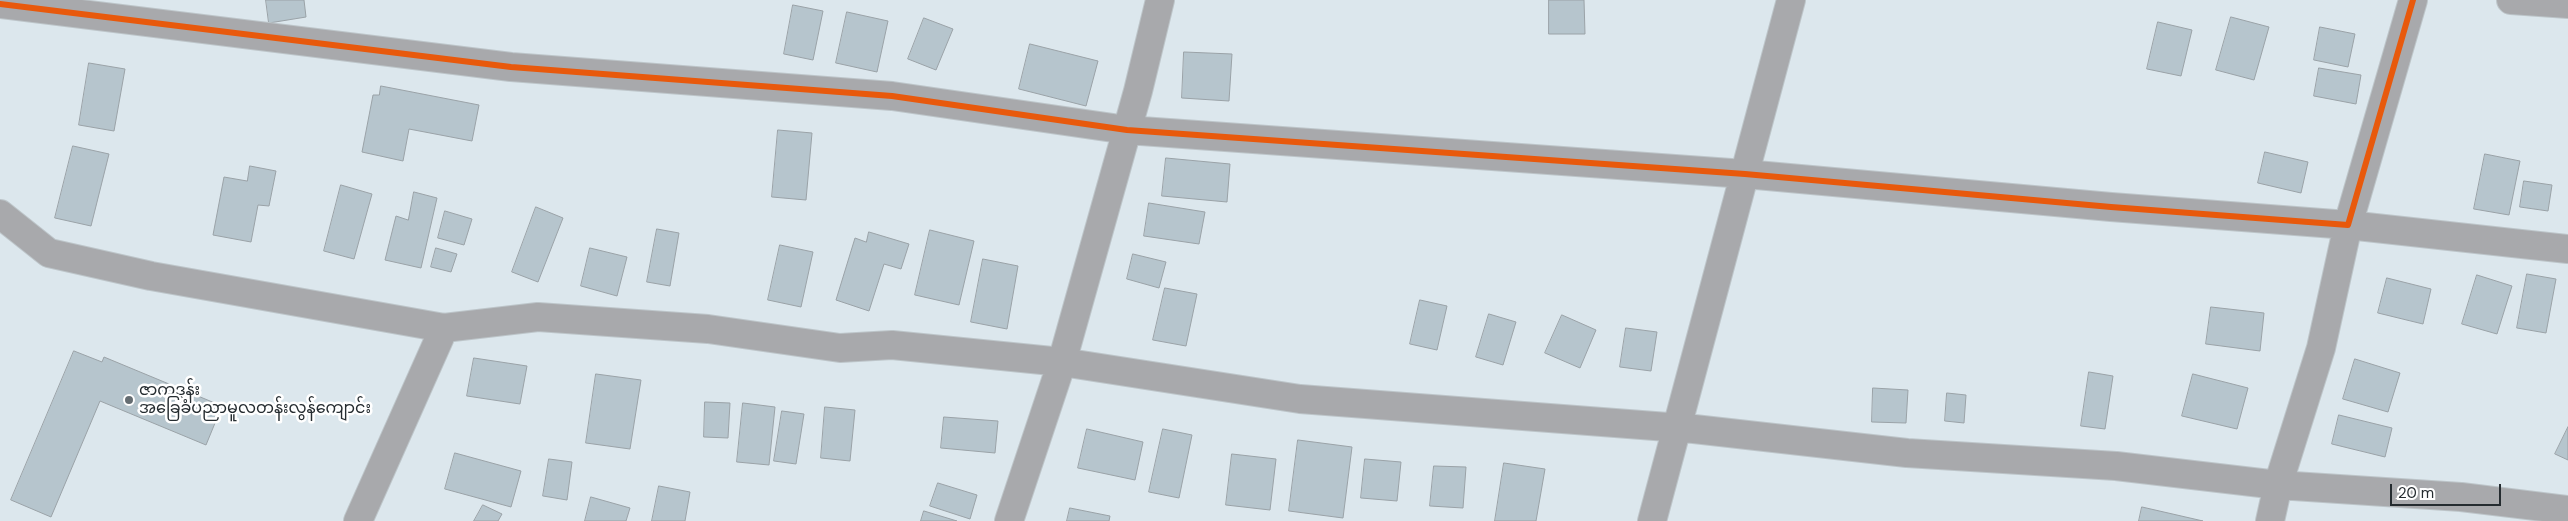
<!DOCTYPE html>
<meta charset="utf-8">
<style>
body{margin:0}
#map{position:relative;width:2568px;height:521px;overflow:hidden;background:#dce7ed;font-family:"DM Sans",sans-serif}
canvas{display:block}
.scale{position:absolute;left:2390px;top:484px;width:111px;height:22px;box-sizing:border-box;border:2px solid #252c30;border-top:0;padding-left:6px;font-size:15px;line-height:18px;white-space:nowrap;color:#252c30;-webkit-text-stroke:4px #fff;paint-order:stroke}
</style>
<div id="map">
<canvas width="2568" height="521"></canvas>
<div class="scale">20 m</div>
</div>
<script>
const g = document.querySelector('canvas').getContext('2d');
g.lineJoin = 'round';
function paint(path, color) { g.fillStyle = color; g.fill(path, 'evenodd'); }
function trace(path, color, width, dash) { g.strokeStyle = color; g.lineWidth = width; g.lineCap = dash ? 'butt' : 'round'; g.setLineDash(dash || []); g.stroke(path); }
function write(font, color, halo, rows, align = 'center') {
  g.font = font + ' "DM Sans","Noto Sans Myanmar",sans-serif'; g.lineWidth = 5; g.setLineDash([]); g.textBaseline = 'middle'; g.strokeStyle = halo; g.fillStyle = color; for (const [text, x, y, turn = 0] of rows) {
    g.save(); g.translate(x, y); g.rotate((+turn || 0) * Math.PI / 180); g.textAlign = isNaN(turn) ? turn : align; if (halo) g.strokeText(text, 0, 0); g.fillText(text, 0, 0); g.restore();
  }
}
const building = new Path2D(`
 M266 0H304L306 17 269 23Z
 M1549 0H1584L1585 34H1549Z
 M793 5 823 11 813 60 784 54Z
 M847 12 888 21 877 72 836 63Z
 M2231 17 2269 27 2254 80 2216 70Z
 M924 18 953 29 936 70 908 59Z
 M2158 22 2192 30 2181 76 2147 69Z
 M2320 27 2355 34 2348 67 2314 60Z
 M1030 44 1098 61 1086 106 1019 89Z
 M1184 52 1232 54 1229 101 1182 98Z
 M89 63 125 69 114 131 79 125Z
 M2319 68 2361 75 2356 104 2314 96Z
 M381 86 479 105 472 141 409 129 403 161 362 152 373 95H379Z
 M778 130 812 133 806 200 772 197Z
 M73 146 109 154 91 226 55 218Z
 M2265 152 2308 162 2301 193 2258 183Z
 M2485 154 2520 161 2509 215 2474 209Z
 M1166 158 1230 164 1227 202 1162 196Z
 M250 166 276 171 269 206 258 205 251 242 213 235 224 177 247 181Z
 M2524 181 2552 185 2548 211 2520 207Z
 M341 185 372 194 354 259 324 251Z
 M414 192 437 198 421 268 385 260 396 216 408 220Z
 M1149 203 1205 212 1199 244 1144 236Z
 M536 207 563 218 538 282 512 272Z
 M445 211 472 219 464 245 438 238Z
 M657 229 679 233 670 286 647 282Z
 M930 230 974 241 959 305 915 295Z
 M869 232 909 244 901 269 884 264 869 311 836 300 855 238 866 242Z
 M780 245 813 252 801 307 768 300Z
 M436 248 457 254 451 272 431 267Z
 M590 248 627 257 617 296 581 286Z
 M1133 254 1166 262 1159 288 1127 279Z
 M983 259 1018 266 1007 329 971 322Z
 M2527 274 2556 279 2546 333 2517 328Z
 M2477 275 2512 286 2497 334 2462 324Z
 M2387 278 2431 289 2423 324 2378 313Z
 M1165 288 1197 294 1186 346 1153 340Z
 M1420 300 1447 306 1437 350 1410 344Z
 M2211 307 2264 313 2260 351 2206 344Z
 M1489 314 1516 322 1503 365 1476 357Z
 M1562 315 1596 330 1580 368 1545 353Z
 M1626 328 1657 332 1651 371 1620 367Z
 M74 351 102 362 104 357 222 406 206 445 100 401 51 517 11 500Z
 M474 358 527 366 520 404 467 396Z
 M2355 359 2400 373 2388 412 2343 399Z
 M2089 372 2113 376 2105 429 2081 426Z
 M596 374 641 380 630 449 586 443Z
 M2193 374 2248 388 2237 429 2182 416Z
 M1873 388 1908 390 1906 423 1872 422Z
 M1947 393 1966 395 1964 423 1945 421Z
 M705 402 730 403 728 438 704 437Z
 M743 403 775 407 769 465 737 462Z
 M825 407 855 410 850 461 821 458Z
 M782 411 804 414 796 464 774 461Z
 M2339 415 2392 428 2385 457 2332 444Z
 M944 417 998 421 995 453 941 448Z
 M2568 427V460L2555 454Z
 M1087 429 1143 442 1135 480 1078 468Z
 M1163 429 1192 435 1179 498 1149 492Z
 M1298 440 1352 447 1343 518 1289 511Z
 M455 453 521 471 511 507 445 489Z
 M1232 454 1276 459 1270 510 1226 505Z
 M549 459 572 462 567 500 543 496Z
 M1365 459 1401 462 1397 501 1361 498Z
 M1504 463 1545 469 1536 521H1495Z
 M1434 466 1466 467 1463 508 1430 506Z
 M938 483 977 495 970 519 930 506Z
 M659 486 690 492 685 521H652Z
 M591 497 630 508 626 521H585Z
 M483 505 502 514 498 521H474Z
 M2142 507 2203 521H2139Z
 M1070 508 1110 516 1109 521H1067Z
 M924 511 957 521H921Z`);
const minor = new Path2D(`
 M2511 0 2568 4
 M0 4 511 67 892 96 1127 130 1745 174 2111 207 2348 225 2413 0
 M0 214 49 253 151 276 444 328
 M358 521 444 328 538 317 708 329 840 348 892 345 1062 362 1300 399 1694 429 1907 453 2116 466 2278 485 2321 348 2348 225 2568 249
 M1009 521 1062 362 1138 91 1160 0
 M1652 521 1791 0
 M2270 521 2278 485 2461 497 2568 510`);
const cycleway = new Path2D(`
 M0 4 511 67 892 96 1127 130 1745 174 2111 207 2348 225 2413 0`);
const markers = [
 [129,400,5,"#656d72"]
];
const poiNames = [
 ["ဇာကဒွန်း",139,391],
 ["အခြေခံပညာမူလတန်းလွန်ကျောင်း",139,409]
];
paint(building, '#b6c5cd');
trace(building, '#9aa2a7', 1);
trace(minor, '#bdc5c9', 30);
trace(minor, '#a8a9ac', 28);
trace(cycleway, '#e8590c', 6);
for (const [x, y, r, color] of markers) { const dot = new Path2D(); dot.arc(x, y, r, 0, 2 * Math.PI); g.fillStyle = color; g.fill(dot); trace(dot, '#fff', 2); }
write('16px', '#252c30', '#fff', poiNames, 'left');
</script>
